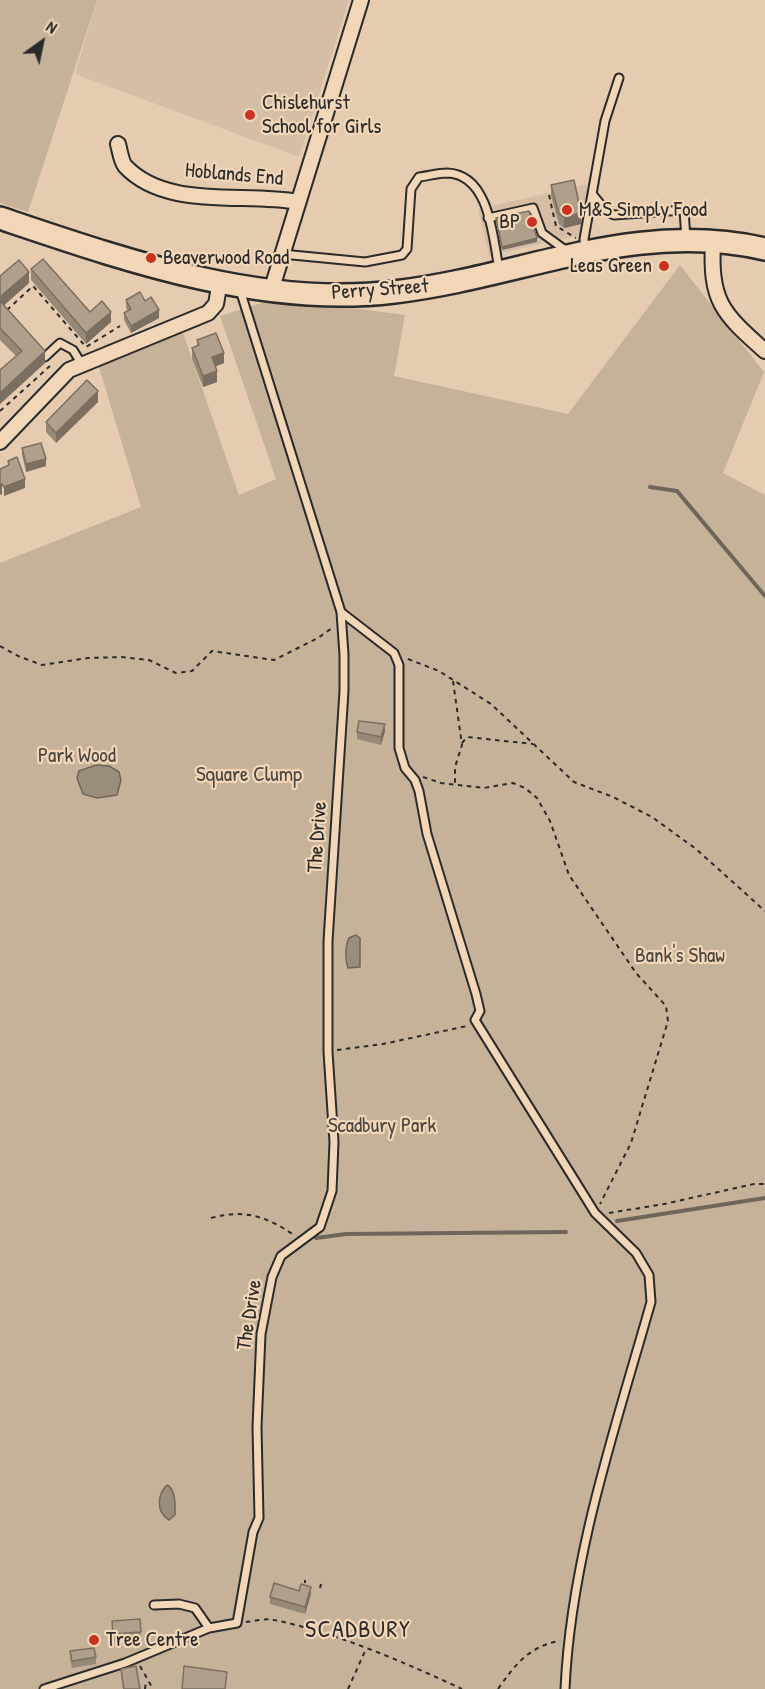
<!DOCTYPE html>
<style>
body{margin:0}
#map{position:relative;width:765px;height:1689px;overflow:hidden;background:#e5ccb0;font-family:"Patrick Hand",sans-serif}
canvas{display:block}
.north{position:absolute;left:12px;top:12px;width:60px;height:60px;-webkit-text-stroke:4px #f1d6b8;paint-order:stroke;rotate:33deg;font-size:16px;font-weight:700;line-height:24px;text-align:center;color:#2b2b2b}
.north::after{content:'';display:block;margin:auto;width:21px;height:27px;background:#2b2b2b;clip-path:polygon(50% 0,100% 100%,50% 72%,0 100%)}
</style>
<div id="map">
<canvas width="765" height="1689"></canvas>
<div class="north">N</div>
</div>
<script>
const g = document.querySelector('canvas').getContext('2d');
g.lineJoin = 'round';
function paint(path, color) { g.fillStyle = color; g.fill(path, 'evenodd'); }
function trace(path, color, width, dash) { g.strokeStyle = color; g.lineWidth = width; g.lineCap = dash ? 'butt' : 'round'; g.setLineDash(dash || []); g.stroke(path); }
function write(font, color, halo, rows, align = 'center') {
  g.font = font + ' "Patrick Hand",sans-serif'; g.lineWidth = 4.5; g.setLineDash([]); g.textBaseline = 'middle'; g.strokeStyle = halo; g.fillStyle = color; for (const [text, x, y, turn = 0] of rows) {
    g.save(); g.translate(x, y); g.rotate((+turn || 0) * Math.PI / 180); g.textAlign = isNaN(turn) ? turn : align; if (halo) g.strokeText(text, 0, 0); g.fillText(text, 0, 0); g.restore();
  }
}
const built = new Path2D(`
 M97 0H349L299 157 75 74Z
 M589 184 580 235 489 256 478 209Z`);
const green = new Path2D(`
 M0 0H97L28 212 0 203Z
 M680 265 764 372 723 473 765 495V1689H0V563L141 507 99 367 183 333 239 495 276 479 220 316 277 298 405 315 394 376 568 414Z`);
const water = new Path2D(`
 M96 765 109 766 119 772 121 780 117 795 97 798 83 794 77 778 79 771Z
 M356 935 360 938V967L348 968C345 959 345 946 349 938Z
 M167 1485C176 1489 175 1505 175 1515L169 1520C156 1512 157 1495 167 1485Z`);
const stream = new Path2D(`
 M650 487 677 491 765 596
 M617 1221 765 1198
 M316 1238 346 1234 566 1232`);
const path = new Path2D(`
 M549 195 556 226 576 238
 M7 310 33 286 86 347 120 326
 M0 411 50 366
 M0 646 18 656 42 665 88 658 122 657 149 660 176 673 192 671 212 651 274 660 318 638 332 628
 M408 659 439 671 491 704 574 782 613 797 652 817 696 849 765 911
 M453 681 462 745 455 767V785
 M462 743 467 737 533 744
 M423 777 441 783 484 788 513 783 525 788 537 798 550 821 569 875 636 973 666 1006 668 1021 631 1143 600 1204
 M337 1050 383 1044 467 1026
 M609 1213 664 1204 754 1184H765
 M211 1218C244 1209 266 1216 294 1235
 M305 1583V1580
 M320 1588 321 1584
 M246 1622C255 1621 266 1618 274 1620 335 1632 406 1663 462 1689
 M140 1666 153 1689
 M145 1689 146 1681
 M348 1689 366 1649
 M498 1689C515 1665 528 1647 559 1641`);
const lane = new Path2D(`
 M593 195 607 212 614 215 684 210 686 239
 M488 218 533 208 542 233 568 252
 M585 249 584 239 605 121 619 78
 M282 254 365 262 402 255 407 249 411 189 419 177C428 176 438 173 447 173 490 174 493 239 499 269
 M45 357 60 343 73 350 81 363
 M341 612 394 653 399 665V748L405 768 415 780 419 791 427 834 476 994 480 1011 475 1020 595 1213 636 1253 649 1275 651 1302C615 1429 571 1557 565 1689
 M154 1605 179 1604 195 1608 209 1628
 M44 1689 125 1663 209 1628 237 1623 253 1532 259 1518 257 1427 261 1334 272 1277 281 1256 320 1227 332 1191 334 1142 328 1052V941L344 691V655L341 612 240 290`);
const street = new Path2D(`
 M118 144C120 151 121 161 125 166 166 210 244 192 298 202
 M713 241C710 301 721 312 765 351
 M271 291 361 0
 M0 442 69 370 208 313 216 304 220 281`);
const primary = new Path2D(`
 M0 218C125 260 261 308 394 292 523 277 632 219 765 249`);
const wall = new Path2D(`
 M551 185 581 224 564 228 559 224 551 196Z
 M31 269 90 312 111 322 86 344 31 280Z
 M0 276 29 283 4 305 45 363 0 404V370L16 356 0 340Z
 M126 300 145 301 159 318 131 333 124 320V313L128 311 126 308Z
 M197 340 224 363 215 366 217 382 203 387 192 359V348L197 346Z
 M98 402 56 443 46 432V422Z
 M22 448 46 466 26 472 22 455Z
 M385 731 381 745 357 739V732Z
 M311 1594 305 1614 270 1604V1597Z
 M140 1619 141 1639 113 1641 112 1621Z
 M70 1651 96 1657V1664L72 1668 70 1658Z
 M121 1669 140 1689H123L121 1676Z`);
const shadedWall = new Path2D(`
 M581 213V224L564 228V217Z
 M537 238V242L502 250V247Z
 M29 272V283L0 309V297Z
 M159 310V318L131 333V326Z
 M111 312V322L86 344V333Z
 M45 351V363L0 404V393Z
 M224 353V363L212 368V357Z
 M217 371V382L203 387V376Z
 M98 391V402L56 443V433Z
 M46 459V466L26 472V464Z
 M25 479V488L4 496V487Z
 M2 484V494L0 495V485Z
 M385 724V731L381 745V737Z
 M311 1587V1594L305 1614V1607Z`);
const building = new Path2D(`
 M574 180 581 213 564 217 559 214 551 185Z
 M529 211 537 238 502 247 496 218Z
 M43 259 90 312 102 301 111 312 86 333 31 269Z
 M19 260 29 272 0 297V276Z
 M140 292 145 301 151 297 159 310 131 326 124 313 131 309 126 300Z
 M0 301 45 351 0 393V370L22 351 0 328Z
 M216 333 224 353 212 357 217 371 203 376 192 348 199 345 197 340Z
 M87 380 98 391 56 433 46 422Z
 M41 443 46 459 26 464 22 448Z
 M17 457 25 479 4 487 2 484 0 485V469L9 465 8 461Z
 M359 721 385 724 381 737 357 732Z
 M274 1583 299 1591 301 1584 311 1587 305 1607 270 1597Z
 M140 1619 141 1632 113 1634 112 1621Z
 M94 1648 96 1657 72 1661 70 1651Z
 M136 1666 140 1689H124L121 1669Z
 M184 1666 227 1672 225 1689H182Z`);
const markers = [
 [250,115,6,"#c8321e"],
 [567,210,6,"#c8321e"],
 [532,222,6,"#c8321e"],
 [151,258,6,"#c8321e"],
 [664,266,6,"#c8321e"],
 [94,1640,6,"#c8321e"]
];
const poiNames = [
 ["Chislehurst",262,103],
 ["School for Girls",262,127],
 ["M&S Simply Food",579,210],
 ["BP",520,222,"right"],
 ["Beaverwood Road",163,258],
 ["Leas Green",652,266,"right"],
 ["Tree Centre",106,1640]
];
const streetNames = [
 ["Hoblands End",234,175,5],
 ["Perry Street",380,290,-4],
 ["The Drive",318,837,-86],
 ["The Drive",250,1315,-81]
];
const parkNames = [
 ["Park Wood",77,756],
 ["Square Clump",249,775],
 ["Bank's Shaw",680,956],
 ["Scadbury Park",382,1126]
];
const quarterNames = [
 ["SCADBURY",358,1631]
];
paint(built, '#d5bea5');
paint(green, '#c6b199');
paint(water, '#9b8d7b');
trace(water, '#6e665b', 1.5);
trace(stream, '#6e665b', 4);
trace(lane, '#2b2b2b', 11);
trace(street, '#2b2b2b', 18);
trace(primary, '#2b2b2b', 26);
trace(path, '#2b2b2b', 2, [4.5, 4.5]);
trace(lane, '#f1d6b8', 7);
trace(street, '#f1d6b8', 14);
trace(primary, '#f1d6b8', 21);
paint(wall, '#978978');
paint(shadedWall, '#7b6f61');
paint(building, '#b09f8b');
trace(building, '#7b6f61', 1.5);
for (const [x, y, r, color] of markers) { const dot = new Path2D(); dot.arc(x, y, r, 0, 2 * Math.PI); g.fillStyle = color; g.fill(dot); trace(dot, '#f1d6b8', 2); }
write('21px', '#2b2b2b', '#f1d6b8', poiNames, 'left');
write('21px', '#2b2b2b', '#f1d6b8', streetNames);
write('21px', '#4a4641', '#f1d6b8', parkNames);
g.letterSpacing = '1.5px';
write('24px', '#2b2b2b', '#f1d6b8', quarterNames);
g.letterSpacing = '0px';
</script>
